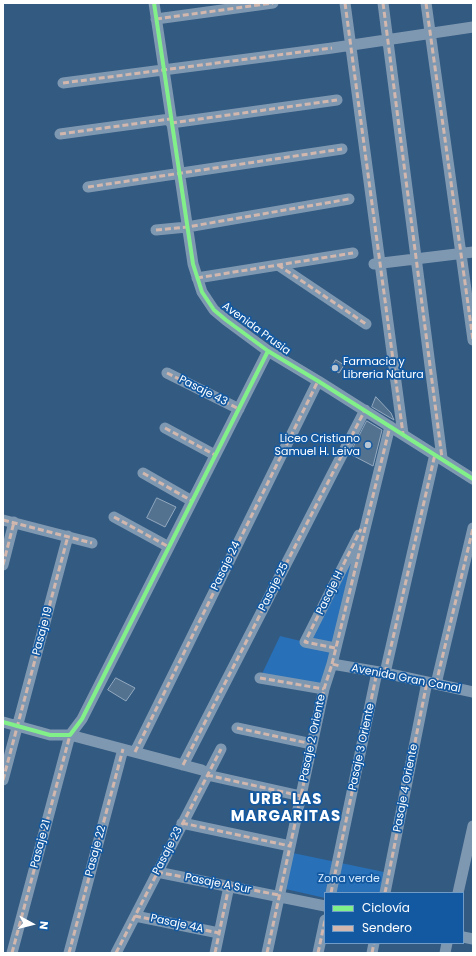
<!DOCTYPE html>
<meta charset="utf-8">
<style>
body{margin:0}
#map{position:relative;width:476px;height:956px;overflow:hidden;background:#335a81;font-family:Poppins,sans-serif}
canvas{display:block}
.frame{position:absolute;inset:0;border:4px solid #fff;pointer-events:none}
.legend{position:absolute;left:324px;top:892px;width:140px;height:52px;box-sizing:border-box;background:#1359a1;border:1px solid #719bc7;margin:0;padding:5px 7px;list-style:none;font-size:12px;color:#fff}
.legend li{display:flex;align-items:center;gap:8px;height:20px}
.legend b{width:20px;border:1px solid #719bc7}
.north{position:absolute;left:12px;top:904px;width:40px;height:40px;-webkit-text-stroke:3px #1359a1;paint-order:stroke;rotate:97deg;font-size:11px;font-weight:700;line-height:16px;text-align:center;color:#fff}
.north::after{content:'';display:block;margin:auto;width:14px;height:18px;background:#fff;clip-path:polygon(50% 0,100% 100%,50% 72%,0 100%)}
</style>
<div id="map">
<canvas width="476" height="956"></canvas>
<div class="frame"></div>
<ul class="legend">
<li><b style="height:5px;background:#82f089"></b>Ciclovía</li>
<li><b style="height:5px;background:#d1b7ad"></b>Sendero</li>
</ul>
<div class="north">N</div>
</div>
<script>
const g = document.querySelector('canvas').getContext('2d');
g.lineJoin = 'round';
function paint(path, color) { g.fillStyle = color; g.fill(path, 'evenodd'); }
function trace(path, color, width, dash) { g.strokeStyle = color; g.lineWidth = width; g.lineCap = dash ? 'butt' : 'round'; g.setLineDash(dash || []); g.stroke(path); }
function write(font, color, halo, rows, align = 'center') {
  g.font = font + ' Poppins,sans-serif'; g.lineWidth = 3.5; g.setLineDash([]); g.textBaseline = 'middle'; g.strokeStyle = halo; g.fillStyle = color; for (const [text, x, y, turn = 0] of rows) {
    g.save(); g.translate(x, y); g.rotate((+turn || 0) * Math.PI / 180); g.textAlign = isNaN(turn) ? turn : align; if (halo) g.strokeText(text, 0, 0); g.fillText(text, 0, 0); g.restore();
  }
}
const green = new Path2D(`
 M368 517 324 689 260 678 280 636 305 642Z
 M288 852 389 873 385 893H325V898L281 888Z`);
const building = new Path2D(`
 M336 360 344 365 339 373 331 368Z
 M376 397 391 413 394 420 372 407Z
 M367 421 382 430 373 466 350 454Z
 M157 498 176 507 165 527 147 518Z
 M116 678 135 688 126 701 108 690Z`);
const street = new Path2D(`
 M154 3 193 264 202 292 214 310 226 320 268 351 318 381 473 479
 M345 3 403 434
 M383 3 442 458
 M426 3 473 340
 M156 19 273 3
 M63 83 332 48 473 27
 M171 123 337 100
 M60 134 170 119
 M88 187 342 149
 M156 230 187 227 349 199
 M374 264 473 252
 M278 265 366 324
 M197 278 353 253
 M167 373 239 409
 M165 428 215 455
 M143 473 192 501
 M114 517 169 547
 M3 520 92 543
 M3 565 14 522
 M335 648 305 642 359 535
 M332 664 390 426
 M385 673 435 454
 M260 678 324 689
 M436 684 473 528
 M3 722 50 735H70L82 719 268 351
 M237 728 312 744
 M135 752 318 381
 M183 765 365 410
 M207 775 301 796
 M3 780 68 536
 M182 823 290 846
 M157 872 325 906
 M331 893 377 672
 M385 893 427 682
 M458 893 473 826
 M135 916 219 933
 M463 937 473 939
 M12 953 70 735 202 770
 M69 953 123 749
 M116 953 221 749
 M215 953 229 886
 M267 953 324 689 332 664 385 673 473 692
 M318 953 325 920
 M372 953 374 943
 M445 953 447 943`);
const quiet = new Path2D(`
 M345 3 403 434
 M383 3 442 458
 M426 3 473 340
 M156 19 273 3
 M63 83 332 48
 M171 123 337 100
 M60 134 170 119
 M88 187 342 149
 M156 230 187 227 349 199
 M278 265 366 324
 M197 278 353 253
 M167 373 239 409
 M165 428 215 455
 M143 473 192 501
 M114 517 169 547
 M3 520 92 543
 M3 565 14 522
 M335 648 305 642 361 529
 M332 664 390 426
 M385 673 435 454
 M260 678 324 689
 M436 684 473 528
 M237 728 312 744
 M135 752 318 381
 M183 765 365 410
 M207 775 301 796
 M3 780 68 536
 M182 823 290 846
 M157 872 279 895
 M331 893 377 672
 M385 893 427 682
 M135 916 219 933
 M12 953 70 735
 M69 953 123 749
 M116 953 221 749
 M215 953 229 886
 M267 953 324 689 332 664 340 666
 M318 953 325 920
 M372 953 374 943`);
const cycleway = new Path2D(`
 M154 3 193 264 202 292 214 310 226 320 268 351 318 381 473 479
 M3 722 50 735H70L82 719 268 351`);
const markers = [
 [335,368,4,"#b8c5d3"],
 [368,445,4,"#b8c5d3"]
];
const streetNames = [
 ["Avenida Prusia",256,329,36],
 ["Pasaje 43",203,391,27],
 ["Pasaje 24",226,566,-64],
 ["Pasaje 25",274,587,-63],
 ["Pasaje H",330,593,-64],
 ["Pasaje 19",43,631,-75],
 ["Avenida Gran Canal",406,679,11],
 ["Pasaje 2 Oriente",313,738,-78],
 ["Pasaje 3 Oriente",362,747,-78],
 ["Pasaje 4 Oriente",406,788,-79],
 ["Pasaje 21",41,844,-75],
 ["Pasaje 22",96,851,-75],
 ["Pasaje 23",168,851,-63],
 ["Pasaje A Sur",218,884,11],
 ["Pasaje 4A",177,924,12]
];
const poiNames = [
 ["Farmacia y",343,362],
 ["Libreria Natura",343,375],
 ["Liceo Cristiano",360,439,"right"],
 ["Samuel H. Leiva",360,452,"right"]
];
const parkNames = [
 ["Zona verde",349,879]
];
const districtNames = [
 ["URB. LAS",286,800],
 ["MARGARITAS",286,817]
];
paint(green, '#2870b7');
paint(building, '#537290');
trace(building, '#93a9bf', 1);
trace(street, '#7f98b1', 11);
trace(quiet, '#d1b7ad', 3, [6, 3]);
trace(cycleway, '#82f089', 4);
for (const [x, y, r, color] of markers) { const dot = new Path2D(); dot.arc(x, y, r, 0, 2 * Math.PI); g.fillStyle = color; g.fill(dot); trace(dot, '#1359a1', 1.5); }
write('11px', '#fff', '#1359a1', streetNames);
write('11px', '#fff', '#1359a1', poiNames, 'left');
write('11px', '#d5eafe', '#1359a1', parkNames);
g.letterSpacing = '1px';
write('bold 15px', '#fff', '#1359a1', districtNames);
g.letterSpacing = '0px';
</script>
